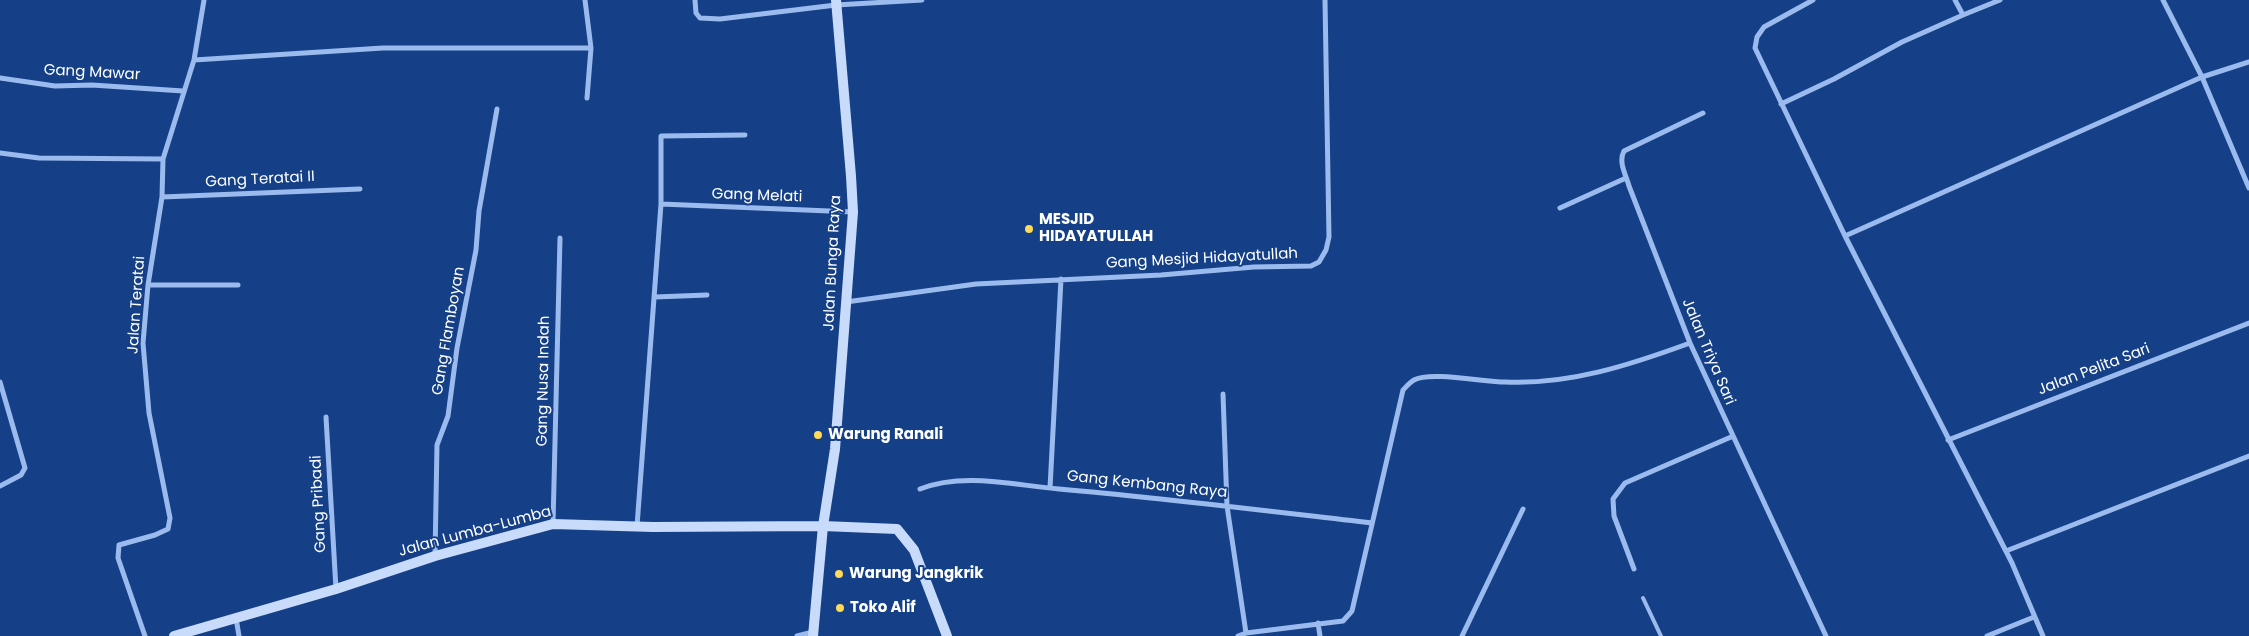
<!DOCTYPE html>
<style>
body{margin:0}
canvas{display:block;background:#154087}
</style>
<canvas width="2249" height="636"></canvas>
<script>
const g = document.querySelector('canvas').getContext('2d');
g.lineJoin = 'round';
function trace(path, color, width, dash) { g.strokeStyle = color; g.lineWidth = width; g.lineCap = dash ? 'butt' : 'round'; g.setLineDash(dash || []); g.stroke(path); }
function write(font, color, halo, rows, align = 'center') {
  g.font = font + ' Poppins,sans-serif'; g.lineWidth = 4; g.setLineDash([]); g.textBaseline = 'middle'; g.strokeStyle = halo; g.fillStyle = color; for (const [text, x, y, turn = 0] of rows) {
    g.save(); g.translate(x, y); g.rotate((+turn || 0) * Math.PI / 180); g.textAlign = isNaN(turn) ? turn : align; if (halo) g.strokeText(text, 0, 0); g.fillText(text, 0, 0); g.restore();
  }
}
const lane = new Path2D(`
 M1643 598 1661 636`);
const street = new Path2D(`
 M585 0 591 48 587 98
 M695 0 696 13 700 18 720 19 836 5 922 0
 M1813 0 1764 27 1757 37 1755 48 1845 236 2012 563 2043 636
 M1955 0 1963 15 2000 0
 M2163 0 2202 77 2249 188
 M194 60 383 48H591
 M0 78 55 86 92 85 183 91
 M1781 104 1834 79 1902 42 1963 15
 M1703 113 1624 151C1618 162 1626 175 1629 186L1690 343 1826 636
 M0 153 39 158 163 159
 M162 197 360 189
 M661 204 853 212
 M1560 208 1626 178
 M1845 236 2202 77 2249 62
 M148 285H238
 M655 297 707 295
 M846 302 976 284 1161 275 1254 267 1311 266 1319 262 1326 250 1329 237 1325 0
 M0 382 25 468 21 475 0 486
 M1223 394 1227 506 1246 633
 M326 417 336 589
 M1948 440 2249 323
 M1050 488 1061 279
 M920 489C963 472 1013 485 1059 489 1163 498 1267 511 1372 523
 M553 524 560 238
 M637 526 661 204V136L745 135
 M2006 551 2249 456
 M435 556 437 445 448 416 457 348 476 250 479 211 497 109
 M1634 569 1614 516 1613 499 1625 483 1731 437
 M236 618 239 636
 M1318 623 1320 636
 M145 636 118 558 119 545 155 535 168 529 170 518 149 413 143 343 148 285 162 197 163 159 194 60 204 0
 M797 636 813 632
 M1238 636 1246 633 1343 621 1352 611 1403 390C1406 387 1410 382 1414 380 1430 371 1484 382 1505 382 1569 385 1630 365 1690 343
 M1462 636 1523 509
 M1987 636 2034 617`);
const secondary = new Path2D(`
 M174 636 336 589 435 556 553 524 653 527 823 526 897 529 914 550 947 636
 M813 636 823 526 835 449 853 212 851 176 836 0`);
const markers = [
 [1029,229,5,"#ffd958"],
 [818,435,5,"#ffd958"],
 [839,574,5,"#ffd958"],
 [840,608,5,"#ffd958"]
];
const streetNames = [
 ["Gang Mawar",92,73,3],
 ["Gang Teratai II",260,180,-3],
 ["Gang Melati",757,196,2],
 ["Gang Mesjid Hidayatullah",1202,259,-3],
 ["Jalan Bunga Raya",833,263,-87],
 ["Jalan Teratai",137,305,-86],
 ["Gang Flamboyan",449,331,-80],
 ["Jalan Triya Sari",1708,352,67],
 ["Jalan Pelita Sari",2094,370,-21],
 ["Gang Nusa Indah",544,381,-89],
 ["Gang Kembang Raya",1147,485,6],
 ["Gang Pribadi",319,504,-93],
 ["Jalan Lumba-Lumba",475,532,-15]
];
const poiNames = [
 ["MESJID",1039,220],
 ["HIDAYATULLAH",1039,237],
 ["Warung Ranali",828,435],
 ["Warung Jangkrik",849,574],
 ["Toko Alif",850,608]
];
trace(lane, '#9bbbee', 4);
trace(street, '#9bbbee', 5);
trace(secondary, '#c8dbfa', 10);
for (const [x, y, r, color] of markers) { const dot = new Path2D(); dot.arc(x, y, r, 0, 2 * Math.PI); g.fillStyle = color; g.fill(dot); trace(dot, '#154087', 2); }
write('15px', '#fff', '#154087', streetNames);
write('bold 15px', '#fff', '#154087', poiNames, 'left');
</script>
